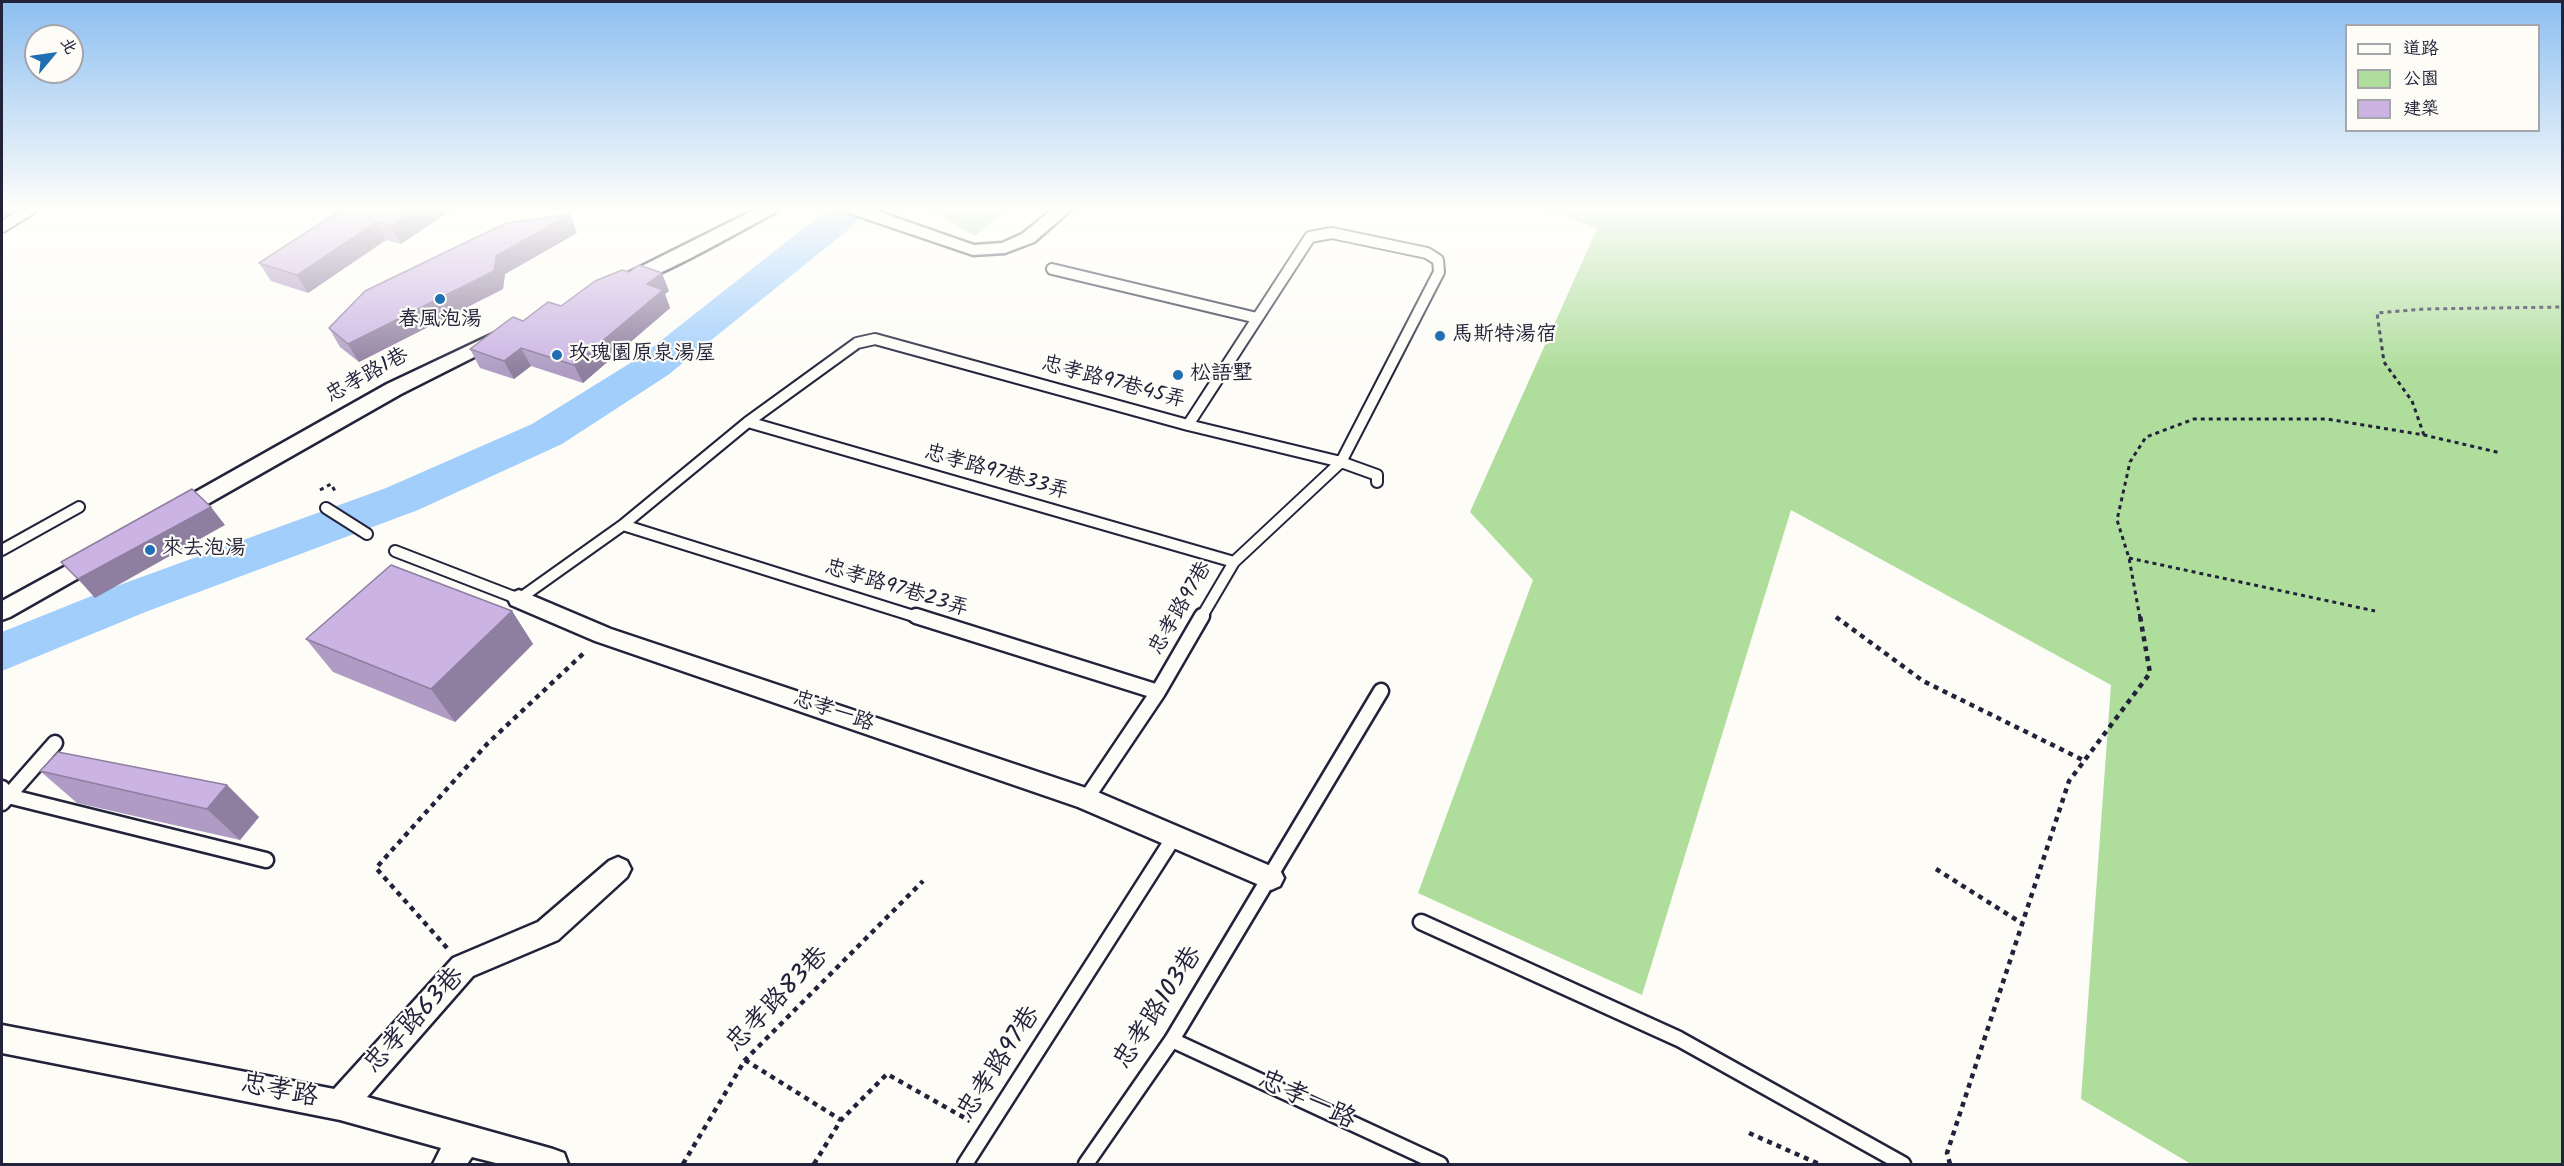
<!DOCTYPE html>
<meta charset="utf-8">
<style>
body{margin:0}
#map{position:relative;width:2564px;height:1166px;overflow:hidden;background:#fdfcf7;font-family:Kalam,"LXGW WenKai TC",sans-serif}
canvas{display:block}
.frame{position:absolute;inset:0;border:3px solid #22223b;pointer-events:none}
.legend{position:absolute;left:2345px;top:24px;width:195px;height:108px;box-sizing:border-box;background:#fdfcf7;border:2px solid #a5a5ac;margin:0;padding:8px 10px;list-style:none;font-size:18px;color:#22223b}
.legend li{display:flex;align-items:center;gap:12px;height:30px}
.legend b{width:30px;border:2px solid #a5a5ac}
.north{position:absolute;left:24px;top:24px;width:60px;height:60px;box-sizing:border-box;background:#fdfcf7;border:2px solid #a5a5ac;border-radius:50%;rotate:61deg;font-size:16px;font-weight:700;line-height:24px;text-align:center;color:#22223b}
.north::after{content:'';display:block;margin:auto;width:21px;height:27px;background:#1f6fb2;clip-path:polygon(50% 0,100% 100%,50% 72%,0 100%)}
</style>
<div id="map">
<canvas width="2564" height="1166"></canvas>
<div class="frame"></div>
<ul class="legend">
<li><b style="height:8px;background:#fdfcf7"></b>道路</li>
<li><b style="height:16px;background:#afdd9c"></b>公園</li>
<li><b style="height:16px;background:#cbb4e3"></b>建築</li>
</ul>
<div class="north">北</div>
</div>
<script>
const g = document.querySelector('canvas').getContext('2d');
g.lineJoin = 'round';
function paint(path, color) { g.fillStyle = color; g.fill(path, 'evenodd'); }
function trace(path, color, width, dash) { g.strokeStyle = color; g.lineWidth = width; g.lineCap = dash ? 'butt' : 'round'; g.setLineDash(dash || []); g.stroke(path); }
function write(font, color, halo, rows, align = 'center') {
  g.font = font + ' Kalam,"LXGW WenKai TC",sans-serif'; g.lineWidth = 4.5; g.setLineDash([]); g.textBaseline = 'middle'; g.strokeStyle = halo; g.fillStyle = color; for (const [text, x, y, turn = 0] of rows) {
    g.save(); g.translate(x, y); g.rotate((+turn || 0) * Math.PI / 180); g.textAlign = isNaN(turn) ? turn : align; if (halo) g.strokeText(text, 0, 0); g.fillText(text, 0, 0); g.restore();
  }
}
const green = new Path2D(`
 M928 209H1008L975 236Z
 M1546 209H2562V1164H2191L2081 1099 2111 685 1791 510 1642 995 1418 893 1533 580 1470 512 1597 229Z`);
const river = new Path2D(`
 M828 209H854L859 217 854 225 668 375 562 444 418 510 148 611 2 671V632L114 587 386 488 532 424 640 357Z`);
const pathFar1 = new Path2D(`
 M2424 435 2412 401 2384 362 2377 313 2424 309 2562 307
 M320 490 331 484 336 493
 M2129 558 2375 611
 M2140 618 2129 558 2117 520 2130 462 2146 437 2194 419H2327L2424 435 2501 453`);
const path = new Path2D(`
 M1836 617 1923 681 2085 761
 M1936 869 2023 924
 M447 948 376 868 488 743 586 651
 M745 1060 841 1120
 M1749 1133 1819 1164
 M683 1164 745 1060 923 881
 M814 1164 841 1120 887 1074 970 1121
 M1950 1164 1947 1153 2069 781 2150 673 2140 616`);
const laneFar1 = new Path2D(`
 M2 227 31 209
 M1052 269 1257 318
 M748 422 1234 562
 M1188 425 1310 237 1332 233 1427 253 1438 260 1439 272 1341 462 1234 562 1201 618
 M326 508 367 534
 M623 525 920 618
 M2 550 79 507
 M395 551 519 599 623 525 748 422 857 343 875 339 1188 425 1341 462 1377 475V482`);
const lane = new Path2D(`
 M916 616 1158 692
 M2 788 8 796 266 860
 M1086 799 1158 692 1202 616
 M2 803 55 743
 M1421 922 1679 1039 1903 1164
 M1172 1040 1440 1164
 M965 1164 1174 837
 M1086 1164 1172 1040 1381 691`);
const street = new Path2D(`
 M756 209H777L774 213C749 226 640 290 620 285L617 281 620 277Z
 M846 209H871L974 245 1002 243 1022 234 1053 209H1072L1034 242 1005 253 973 255 849 213Z
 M497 332 504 334 506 338 504 342 401 394 183 518 175 521 167 518 164 513 167 508 387 384Z
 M97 549 105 551 108 557 105 563 10 617 2 620V601Z
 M519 590 611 629 1095 791 1280 870 1284 878 1280 886 1271 890 1078 807 595 641 511 605 508 599 511 593Z
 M618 857 627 861 631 869 627 877 558 940 473 976 367 1097 553 1149 564 1153 568 1164H500L472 1157 467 1164H433L441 1148 340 1120 2 1053V1025L334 1089 453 958 538 922 609 861Z`);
const wall = new Path2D(`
 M342 209H453L401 244 386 240 308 293 271 281 259 263Z
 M577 233 505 274 503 289 359 362 340 347 329 328Z
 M629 272 669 291 665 294 670 308 583 383 531 366 514 379 480 368 470 349 523 321 561 306Z
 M512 611 533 644 455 722 333 672 306 639Z
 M40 771 227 785 259 817 240 840 77 803Z`);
const shadedWall = new Path2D(`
 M2 209H17L2 219Z
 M417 209H453L401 244 391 226Z
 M570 214 577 233 505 274 503 289 359 362 348 344 496 256Z
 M376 222 386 240 308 293 297 275Z
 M662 273 669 291 665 294 670 308 583 383 574 365 647 284Z
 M521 348 531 366 514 379 504 361Z
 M211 507 225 525 95 598 78 579Z
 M512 611 533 644 455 722 431 689Z
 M227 785 259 817 240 840 207 809Z`);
const building = new Path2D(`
 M342 209H417L391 226 376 222 297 275 259 263Z
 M570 214 496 256 494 271 348 344 329 328 365 291 506 223Z
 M639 265 662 273 647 284 663 290 574 365 521 348 504 361 470 349 510 319 513 317 523 321 548 302 561 306 595 281 622 270 629 272Z
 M192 489 211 507 78 579 61 562Z
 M391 565 512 611 431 689 306 639Z
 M58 752 227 785 207 809 40 771Z`);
const markers = [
 [440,299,6,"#1f6fb2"],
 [1440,336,6,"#1f6fb2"],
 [557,355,6,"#1f6fb2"],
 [1178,375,6,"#1f6fb2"],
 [150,550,6,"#1f6fb2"]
];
const poiNames = [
 ["春風泡湯",440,321,"center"],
 ["馬斯特湯宿",1452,336],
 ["玫瑰園原泉湯屋",569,355],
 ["松語墅",1190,375],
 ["來去泡湯",162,550]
];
const streetNames = [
 ["忠孝路1巷",368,377,-29],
 ["忠孝路97巷45弄",1113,384,15],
 ["忠孝路97巷33弄",996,474,16],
 ["忠孝路97巷23弄",896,590,17],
 ["忠孝路97巷",1182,609,-60],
 ["忠孝一路",833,713,19]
];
const nearStreetnames = [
 ["忠孝路83巷",779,1001,-46],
 ["忠孝路103巷",1160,1009,-57],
 ["忠孝路63巷",416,1022,-47],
 ["忠孝路97巷",1001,1064,-57],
 ["忠孝路",279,1093,11],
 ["忠孝一路",1306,1102,25]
];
paint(green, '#afdd9c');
paint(river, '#a2cefc');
trace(laneFar1, '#22223b', 14);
trace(lane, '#22223b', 19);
trace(street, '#22223b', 5);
trace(pathFar1, '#22223b', 3, [4, 4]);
trace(path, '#22223b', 4.5, [5, 5]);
trace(laneFar1, '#fdfcf7', 10);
trace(lane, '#fdfcf7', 14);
paint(street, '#fdfcf7');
paint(wall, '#af9bc3');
paint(shadedWall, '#8e7e9f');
paint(building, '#cbb4e3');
trace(building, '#8e7e9f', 1.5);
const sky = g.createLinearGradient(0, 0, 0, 372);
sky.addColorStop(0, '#8cbef0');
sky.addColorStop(0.56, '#fefefb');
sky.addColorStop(1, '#fefefb00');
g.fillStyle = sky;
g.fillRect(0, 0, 2564, 372);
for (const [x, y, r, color] of markers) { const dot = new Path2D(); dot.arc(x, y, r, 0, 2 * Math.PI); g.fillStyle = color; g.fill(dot); trace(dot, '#fdfcf7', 2); }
write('21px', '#22223b', '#fdfcf7', poiNames, 'left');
write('21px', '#22223b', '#fdfcf7', streetNames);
write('26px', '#22223b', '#fdfcf7', nearStreetnames);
</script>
